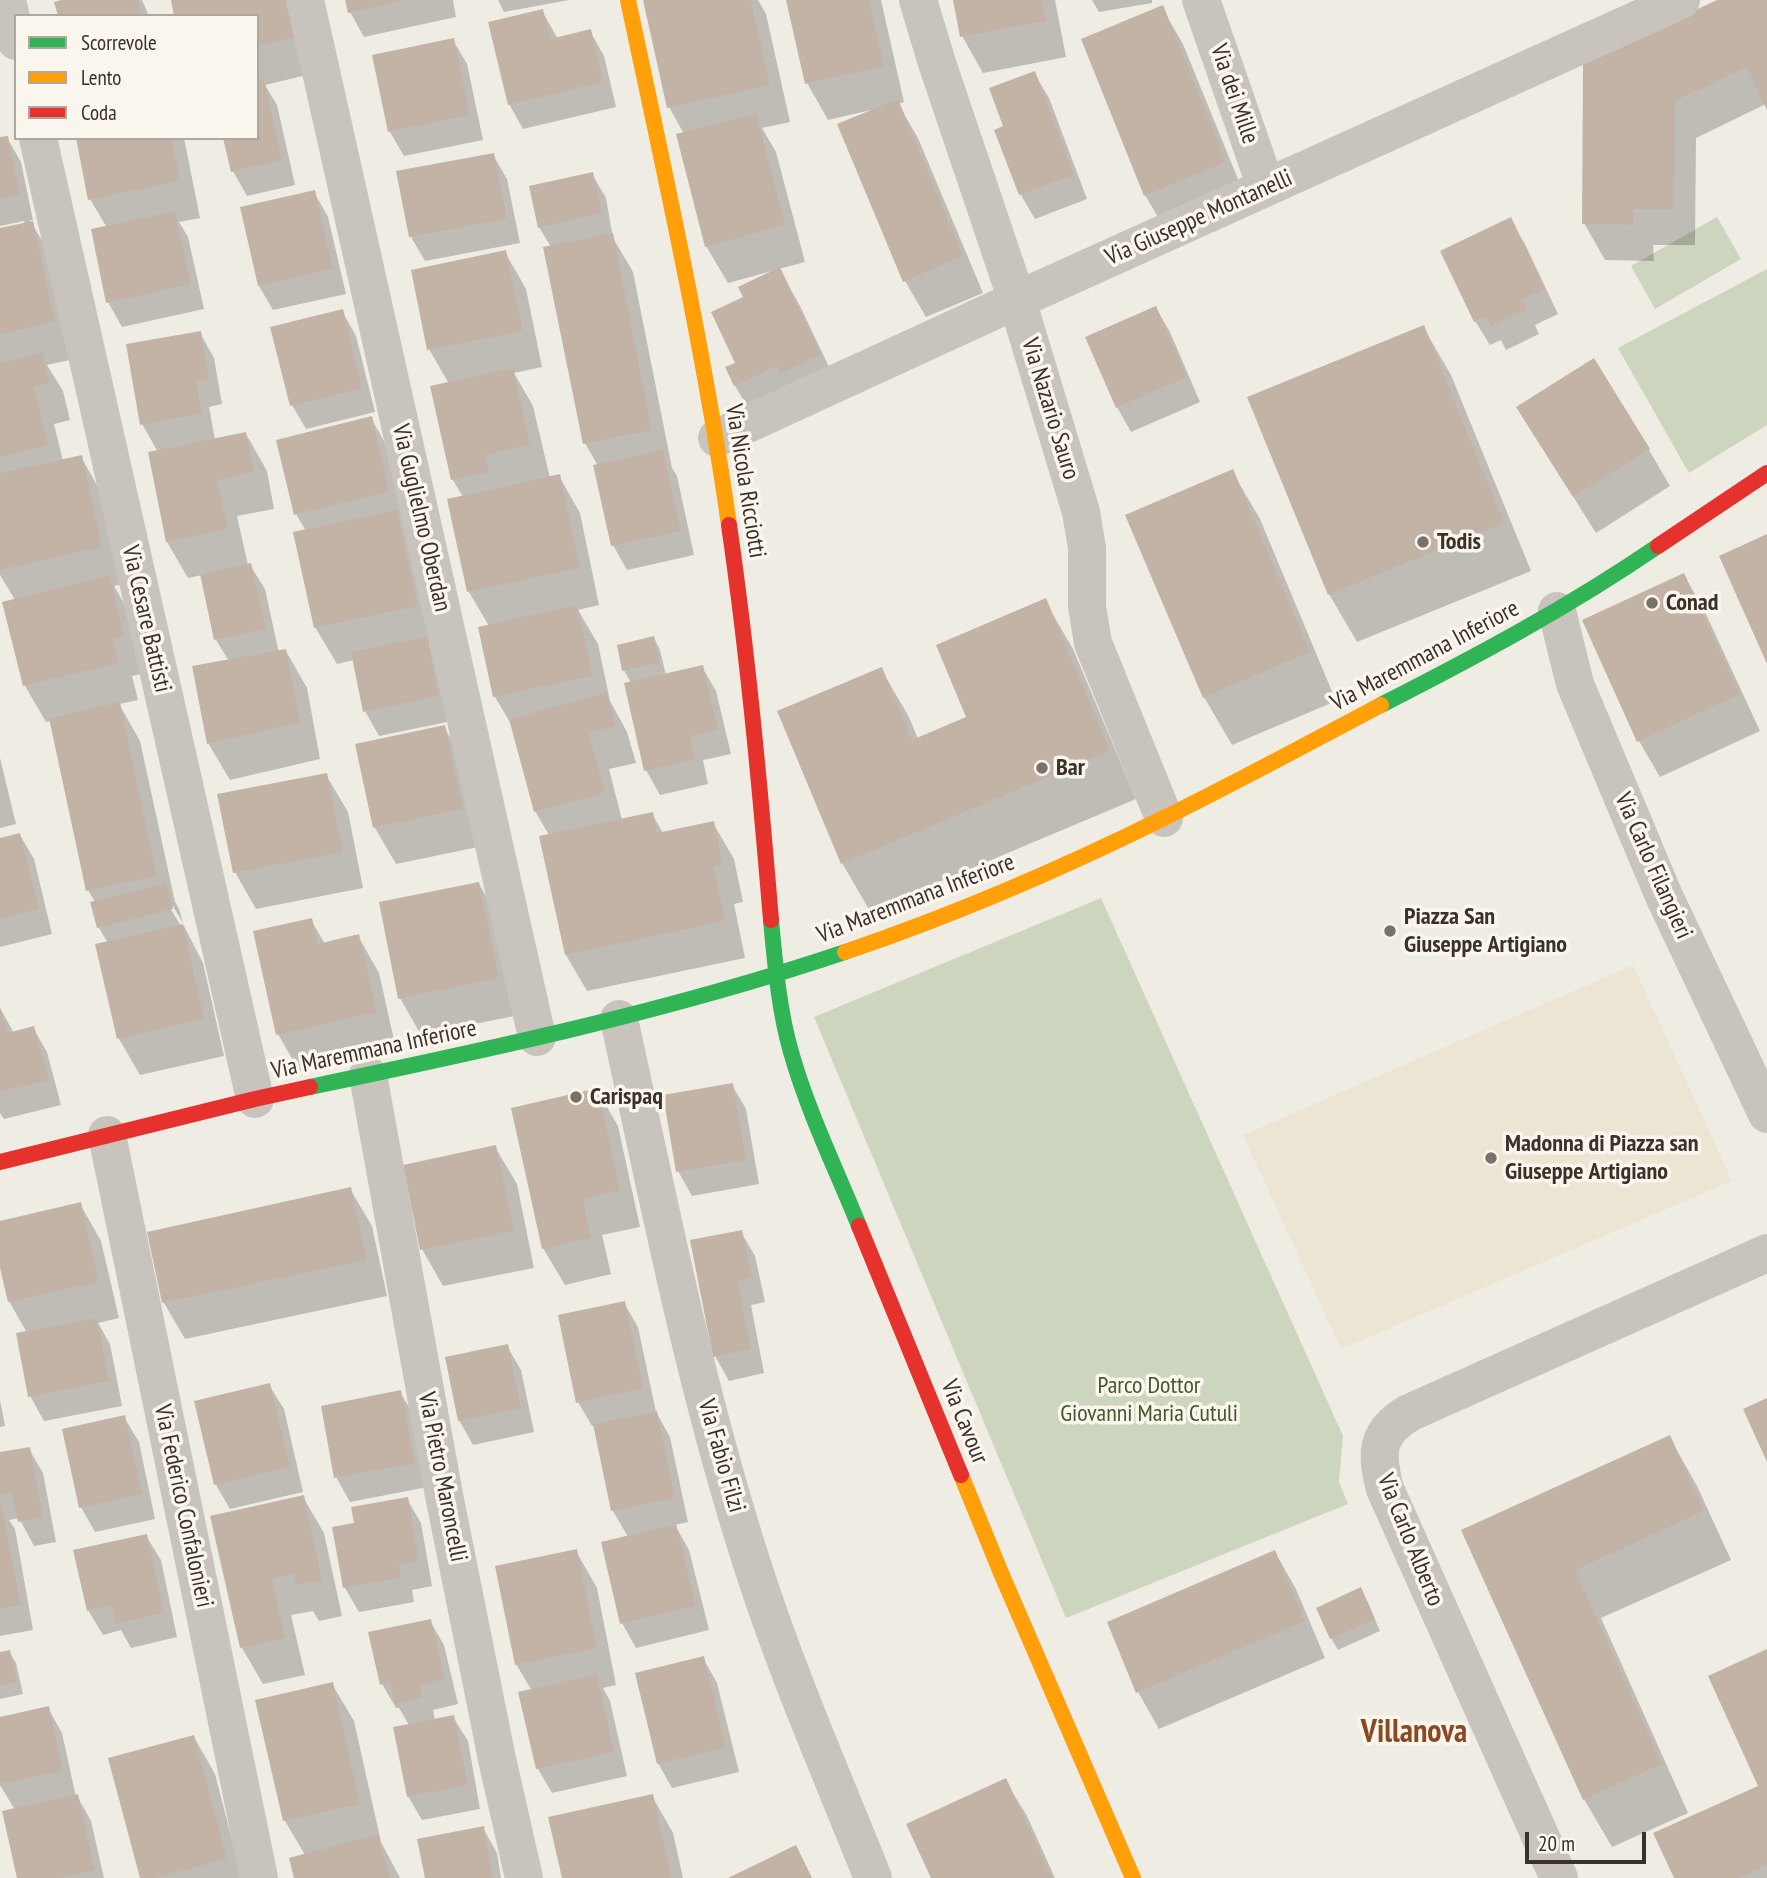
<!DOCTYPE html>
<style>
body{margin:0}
#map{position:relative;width:1767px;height:1878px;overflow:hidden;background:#efece4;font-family:"PT Sans Narrow",sans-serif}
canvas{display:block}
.legend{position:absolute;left:14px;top:14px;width:245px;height:126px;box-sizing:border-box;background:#faf6ed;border:2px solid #ada79f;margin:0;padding:9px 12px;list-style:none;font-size:21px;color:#3a312a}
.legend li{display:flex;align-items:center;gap:14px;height:35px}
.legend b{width:35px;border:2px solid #ada79f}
.scale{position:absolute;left:1525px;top:1832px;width:121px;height:32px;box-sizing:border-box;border:4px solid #3a312a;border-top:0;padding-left:9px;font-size:21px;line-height:24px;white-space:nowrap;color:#3a312a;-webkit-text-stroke:5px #faf6ed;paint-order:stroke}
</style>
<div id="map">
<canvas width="1767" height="1878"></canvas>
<ul class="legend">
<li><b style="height:9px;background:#30b455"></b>Scorrevole</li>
<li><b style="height:9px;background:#ff9f0a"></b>Lento</li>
<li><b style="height:9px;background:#e5322d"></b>Coda</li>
</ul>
<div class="scale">20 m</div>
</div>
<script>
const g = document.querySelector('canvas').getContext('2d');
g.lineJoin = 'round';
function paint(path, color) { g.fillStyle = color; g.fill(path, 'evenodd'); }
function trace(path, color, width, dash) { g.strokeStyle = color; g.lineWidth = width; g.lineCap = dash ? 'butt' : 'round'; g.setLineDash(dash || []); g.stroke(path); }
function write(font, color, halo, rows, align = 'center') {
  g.font = font + ' "PT Sans Narrow",sans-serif'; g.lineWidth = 7; g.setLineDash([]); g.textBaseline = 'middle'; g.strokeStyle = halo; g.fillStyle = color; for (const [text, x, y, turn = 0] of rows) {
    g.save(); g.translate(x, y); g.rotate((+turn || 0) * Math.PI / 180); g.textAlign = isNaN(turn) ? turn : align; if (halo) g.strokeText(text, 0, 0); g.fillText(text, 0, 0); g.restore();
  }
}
const green = new Path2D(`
 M1717 217 1741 259 1655 309 1631 266Z
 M1767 269V425L1689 473 1618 348Z
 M1101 898 1343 1436 1339 1482 1348 1504 1066 1618 814 1017Z`);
const plaza = new Path2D(`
 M1633 965 1732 1181 1341 1349 1243 1135Z`);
const shadow = new Path2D(`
 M68 0H142L149 16H59Z
 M172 0H299L315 73 265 85 277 105 295 185 247 196 233 171 257 138V16Z
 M347 0H453L456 17 364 37 350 12Z
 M498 0H569L504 12Z
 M645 0H758L766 14 790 122 762 128 776 152 805 262 779 269 800 306 841 392 757 422 735 386 727 368 737 364 745 297 772 271 728 283 706 246 684 134 669 107Z
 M788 0H881L904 102 898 104 918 138 983 293 926 317 905 281 871 110 828 120 807 83Z
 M955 0H1055L1066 57 983 73 962 36Z
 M1092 0H1152V3L1099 12Z
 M1721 0H1767V106L1766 104 1696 138 1695 245H1653L1654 261 1605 260 1584 223Z
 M1162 8 1183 44 1246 199 1166 231 1145 195Z
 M542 11 558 39 590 31 604 56 616 107 523 129 509 104Z
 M453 40 467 64 483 140 404 156 390 132 374 56Z
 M1034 73 1049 98 1087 199 1035 219 1021 195 996 131 1005 127Z
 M7 138 21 162 33 220H30L53 260 75 359 47 365 63 391 70 420 54 424 63 461 81 457 102 494 122 584 114 586 130 614 144 673 132 676 138 700 119 704 140 741 175 902 179 909 183 923 173 906 170 908 181 926H184L203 963 224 1056 140 1075 119 1039 108 943 99 928 92 903 95 902 88 890 51 721 46 722 25 686 4 603 15 600 0 575V230L25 225 24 221 0 226V139Z
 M78 138H184L200 218 179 222 188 237 204 309 122 327 108 302 106 226 90 199Z
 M493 155 507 179 520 243 425 261 411 237 398 172Z
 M592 174 606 198 613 238 633 272 672 468 677 476 694 555 627 570 613 545 598 466 585 443 551 247 539 227Z
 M314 192 328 217 346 294 273 310 259 286Z
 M1510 220 1525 244 1558 314 1535 325 1539 334 1506 350 1501 340 1490 345 1475 321Z
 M505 252 526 289 542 367 514 373 533 406 550 478 559 476 580 513 599 605 578 610 598 644 610 701 627 732 636 763 609 769 622 820 652 814 663 833 713 823 734 859 743 902 734 904 745 958 587 991 566 955 549 835 535 811 514 729 495 697 480 628 489 626 469 592 449 500 463 497 453 480 432 388 449 384 429 349Z
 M1156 308 1170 332 1200 402 1131 432 1117 407Z
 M342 311 356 336 375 412 306 429 292 405Z
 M1423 327 1451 375 1531 571 1357 642 1329 594Z
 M200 333 214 358 222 404 209 407 215 440 246 434 267 471 274 509 237 516 248 565H250L265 589 279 653 286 651 307 688 320 759 230 780 208 743 229 661 216 640 202 575 188 578 167 542 158 452 142 424Z
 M371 418 392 455 438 642 429 644 440 663 452 721 379 736 365 711 354 660 337 664 315 627 306 531 296 514Z
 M1540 444 1649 450 1670 486 1596 533Z
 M1232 471 1260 519 1336 701 1232 745 1204 697Z
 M1684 575 1705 612 1760 731 1660 777 1639 741Z
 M1045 601 1073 649 1136 799 870 911 842 863 881 669 909 717 918 739 969 718Z
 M654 638 660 650 666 675 702 667 716 691 731 754 703 760 708 784 660 795 646 770 631 683 624 670Z
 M444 727 466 764 483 846 396 864 375 828Z
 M0 758 16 824 0 828Z
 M326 775 348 812 363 888 256 909 235 872Z
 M20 835 34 859 52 934 0 947V839Z
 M479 884 500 920 519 1015 421 1035 400 998Z
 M311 920 325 944 358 936 379 973 396 1049 299 1071 278 1034Z
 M0 1008 14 1033 33 1028 47 1052 61 1105 4 1119 0 1113Z
 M732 1085 746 1109 759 1184 692 1196 678 1171Z
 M597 1090 618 1126 640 1227 602 1235 611 1274 565 1285 543 1248Z
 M495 1147 517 1184 534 1268 443 1286 422 1249Z
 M350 1189 372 1226 387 1296 185 1339 164 1303 149 1233Z
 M80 1204 101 1241 119 1318 98 1323 110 1344 122 1406 44 1421 30 1396 27 1333 9 1301 0 1260V1222Z
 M741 1232 755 1256 765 1302 751 1305 764 1373 729 1381 715 1356Z
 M624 1303 638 1327 656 1412 670 1437 688 1522 675 1525 689 1550 709 1630 636 1648 622 1623 628 1537 613 1511 595 1426H592L578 1402Z
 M507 1346 521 1370 534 1432 473 1445 459 1420Z
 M269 1385 284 1409 303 1492 230 1509 216 1485Z
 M400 1392 415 1417 428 1487 350 1502 336 1477Z
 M0 1400 5 1426 0 1427Z
 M124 1417 139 1442 155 1519 95 1532 81 1507Z
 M1670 1438 1697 1486 1731 1560 1601 1618 1688 1813 1612 1847 1584 1799 1463 1531Z
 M29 1449 43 1473 56 1542 34 1546 19 1518 9 1520 15 1529 33 1630 0 1636V1454Z
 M303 1497 324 1533 342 1616 319 1621 313 1611 291 1615 305 1675 263 1684 242 1648 212 1517Z
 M407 1499 421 1523 432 1586 412 1590 414 1602 359 1612 345 1588 356 1525Z
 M146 1536 161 1560 177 1637 131 1648 121 1630 103 1635 88 1610Z
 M576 1551 597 1588 616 1685 603 1688 610 1701 627 1776 552 1793 538 1769 532 1691 516 1664Z
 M1275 1552 1296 1589 1325 1658 1159 1729 1138 1692 1109 1623Z
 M1367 1601 1380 1631 1338 1650 1331 1638Z
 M430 1621 444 1645 458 1704 433 1710 435 1720 453 1717 468 1741 480 1809 422 1820 408 1796 409 1725 399 1708H396L382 1684Z
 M1767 1651V1878H1676L1760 1787Z
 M9 1652 16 1663 23 1694 0 1699V1653Z
 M703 1658 717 1683 739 1772 672 1788 658 1763Z
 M332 1684 354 1721 381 1842 400 1878H295L305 1855 285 1821 258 1701Z
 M48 1708 62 1733 76 1797 77 1796 91 1821 104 1878H19L15 1810 0 1785V1719Z
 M194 1737 215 1774 242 1878H142Z
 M1005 1780 1027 1816 1055 1878H933Z
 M652 1796 673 1833 683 1878H564Z
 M483 1828 497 1853 501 1878H426Z`);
const building = new Path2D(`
 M61 0H138L142 16H58L54 2Z
 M171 0H287L295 37 257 46V16H174Z
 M345 0H402V1L348 13Z
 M643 0H751L770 85 667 108Z
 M786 0H869L884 66 805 84Z
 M953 0H1042L1046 21 960 37Z
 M1717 0H1767V110L1747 67 1675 101 1674 209H1633V225L1582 224 1583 63Z
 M1163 5 1226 162 1144 196 1081 39Z
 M543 9 550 39 591 29 603 82 508 105 488 22Z
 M454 38 470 115 388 132 372 55Z
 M1035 71 1074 175 1019 195 994 130 1003 126 989 88Z
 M264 79 282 160 231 172 223 138H257V80Z
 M898 99 963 256 903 282 837 124Z
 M756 113 785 225 705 247 676 134Z
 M8 136 20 195 0 199V137Z
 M76 138H172L180 181 88 200Z
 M494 153 507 219 409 237 396 171Z
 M593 172 602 213 538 228 529 186Z
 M315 190 333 269 258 286 240 207Z
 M175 211 191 284 106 303 91 229Z
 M1511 217 1545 289 1522 300 1527 309 1491 326 1486 316 1474 322 1440 251Z
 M33 221 55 322 0 334V228Z
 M613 233 652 430 583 444 543 247Z
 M506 250 523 331 427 350 411 270Z
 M780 267 821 355 781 374 777 366 734 386 725 367 735 363 711 312 743 297 738 287Z
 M1156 306 1187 377 1116 408 1085 337Z
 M343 309 362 388 290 406 270 327Z
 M1424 325 1504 523 1328 595 1247 397Z
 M201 331 209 380 196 382 202 414 140 425 126 344Z
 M43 353 50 383 34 387 48 445 0 457V363Z
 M1594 358 1650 449 1573 497 1516 407Z
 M513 368 530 444 485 455 489 472 451 480 430 386Z
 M372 416 389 491 294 515 276 440Z
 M246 432 254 472 217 480 228 529 166 542 148 452Z
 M663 450 681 531 611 546 593 465Z
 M82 455 102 547 0 570V473Z
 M1233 469 1310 652 1203 698 1125 515Z
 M560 474 580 568 467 592 447 499Z
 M397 510 418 606 314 628 293 532Z
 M1767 534V664L1719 556Z
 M251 563 266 629 214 640 200 574Z
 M1684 573 1740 694 1637 742 1582 620Z
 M110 575 124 636 112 639 118 663 23 686 2 602Z
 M1046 598 1110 751 841 864 777 711 882 667 912 740 966 717 936 645Z
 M577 605 593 676 493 697 478 627Z
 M427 636 439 696 363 712 351 652Z
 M654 636 660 663 622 671 617 645Z
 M286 649 300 722 207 744 192 666Z
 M703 665 718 729 690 736 695 759 644 771 624 683Z
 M607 693 616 726 589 733 605 793 534 812 509 719Z
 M120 702 157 876 86 891 49 718Z
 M445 725 463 809 373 828 355 744Z
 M327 773 343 852 233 873 217 794Z
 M653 812 657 833 714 821 723 865 714 867 725 921 565 955 539 836Z
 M20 833 39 909 0 919V838Z
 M479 882 499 978 398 999 379 902Z
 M166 883 173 909 97 928 90 902Z
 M312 918 318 944 359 934 377 1012 276 1035 253 931Z
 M183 924 204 1019 117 1039 95 944Z
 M0 1008 8 1033 34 1026 49 1080 0 1092Z
 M733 1083 746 1160 676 1172 663 1095Z
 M598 1088 620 1190 583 1199 591 1238 542 1249 511 1108Z
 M496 1145 514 1231 420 1250 403 1165Z
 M351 1187 367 1260 162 1303 147 1232Z
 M81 1202 99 1282 8 1302 0 1268V1221Z
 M742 1230 752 1278 738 1281 751 1349 713 1357 690 1240Z
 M625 1301 643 1388 576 1403 558 1315Z
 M97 1318 109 1381 28 1397 16 1333Z
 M508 1344 521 1408 458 1421 445 1357Z
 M270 1383 290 1467 214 1485 194 1401Z
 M401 1390 415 1463 334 1478 321 1406Z
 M1767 1398V1462L1743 1409Z
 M657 1411 675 1498 611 1511 593 1424Z
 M125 1415 142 1494 79 1508 62 1429Z
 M1670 1435 1704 1511 1575 1570 1662 1764 1583 1800 1461 1530Z
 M30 1447 43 1518 18 1522 11 1492 0 1494V1452Z
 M304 1495 322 1580 296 1585 294 1574 272 1579 285 1638 240 1648 210 1516Z
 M408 1497 419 1561 399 1565 401 1578 343 1588 332 1527 354 1523 351 1507Z
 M0 1502H1L21 1605 0 1609Z
 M676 1524 696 1606 620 1624 601 1542Z
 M147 1534 164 1613 115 1624 112 1605 87 1611 73 1550Z
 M577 1549 597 1648 515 1665 495 1566Z
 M1275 1550 1305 1621 1136 1693 1107 1622Z
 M1361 1587 1375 1619 1330 1639 1316 1608Z
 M431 1619 445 1680 420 1685 422 1698 395 1704 390 1682 380 1685 368 1632Z
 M1767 1649V1865L1739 1878H1674L1653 1833 1758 1786 1708 1676Z
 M10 1650 17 1682 0 1686V1652Z
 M704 1656 726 1747 657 1764 635 1673Z
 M597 1674 614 1752 536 1769 518 1692Z
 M333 1682 360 1804 283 1821 255 1700Z
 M49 1706 63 1771 0 1784V1717Z
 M454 1715 468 1785 407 1797 393 1727Z
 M194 1735 227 1859 155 1878H140L108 1758Z
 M1006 1778 1052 1878H931L906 1824Z
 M78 1794 95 1870 60 1878H17L2 1811Z
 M653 1794 672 1878H562L548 1817Z
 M484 1826 493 1878H425L417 1839Z
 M378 1834 390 1878H294L289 1858Z
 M796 1845 812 1878H728Z`);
const street = new Path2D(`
 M7 0 16 41
 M305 0 537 1037
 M918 0 937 63 1017 300 1081 512 1087 548V606L1093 643 1164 818
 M1201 0 1266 187
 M38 138 255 1099
 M717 438 1017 300 1681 0
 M1557 611 1575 684 1664 896 1767 1114
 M619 1019C659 1202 695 1388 753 1567 787 1673 832 1775 873 1878
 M368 1075 444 1495 497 1759 524 1878
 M107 1135 259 1878
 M1559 1878 1385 1489C1376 1454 1375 1433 1409 1413L1767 1253`);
const fast = new Path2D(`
 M1381 705C1477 656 1569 607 1658 546
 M771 920C775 963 779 1011 791 1052 808 1112 836 1169 859 1226
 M310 1087C491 1049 670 1011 845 952`);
const slow = new Path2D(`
 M628 0C665 175 704 349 729 525
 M845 952C954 915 1061 869 1164 818 1237 782 1309 743 1381 705
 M961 1475 1001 1573 1133 1878`);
const jam = new Path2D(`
 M729 525C748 656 760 788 771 920
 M1658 546 1767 473
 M0 1162 255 1099 310 1087
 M859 1226 961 1475`);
const markers = [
 [1423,542,7,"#79726b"],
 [1652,603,7,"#79726b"],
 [1042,768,7,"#79726b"],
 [1390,931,7,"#79726b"],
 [576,1097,7,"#79726b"],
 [1491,1158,7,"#79726b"]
];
const streetNames = [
 ["Via dei Mille",1234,94,71],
 ["Via Giuseppe Montanelli",1199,218,-24],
 ["Via Nazario Sauro",1050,409,73],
 ["Via Nicola Ricciotti",745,481,81],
 ["Via Guglielmo Oberdan",421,518,77],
 ["Via Cesare Battisti",146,619,77],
 ["Via Maremmana Inferiore",1425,656,-28],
 ["Via Carlo Filangieri",1653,866,66],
 ["Via Maremmana Inferiore",916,899,-21],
 ["Via Maremmana Inferiore",374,1050,-12],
 ["Via Cavour",964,1422,68],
 ["Via Fabio Filzi",721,1456,74],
 ["Via Pietro Maroncelli",442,1477,79],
 ["Via Federico Confalonieri",183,1506,78],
 ["Via Carlo Alberto",1410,1540,68]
];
const poiNames = [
 ["Todis",1437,542],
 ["Conad",1666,603],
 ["Bar",1056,768],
 ["Piazza San",1404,917],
 ["Giuseppe Artigiano",1404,945],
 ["Carispaq",590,1097],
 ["Madonna di Piazza san",1505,1144],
 ["Giuseppe Artigiano",1505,1172]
];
const parkNames = [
 ["Parco Dottor",1149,1386],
 ["Giovanni Maria Cutuli",1149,1414]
];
const districtNames = [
 ["Villanova",1414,1733]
];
paint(green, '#cdd5be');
paint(plaza, '#ede5d4');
paint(shadow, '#0003');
paint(building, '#c2b3a6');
trace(street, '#c8c4bd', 38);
trace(fast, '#30b455', 16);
trace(slow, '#ff9f0a', 16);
trace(jam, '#e5322d', 16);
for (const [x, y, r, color] of markers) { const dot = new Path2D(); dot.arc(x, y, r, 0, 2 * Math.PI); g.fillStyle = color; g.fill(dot); trace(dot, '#faf6ed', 2.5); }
write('24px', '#3a312a', '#faf6ed', streetNames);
write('bold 24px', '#3a312a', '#faf6ed', poiNames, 'left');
write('24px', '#42582e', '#faf6ed', parkNames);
write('bold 32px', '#894a23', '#faf6ed', districtNames);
</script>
